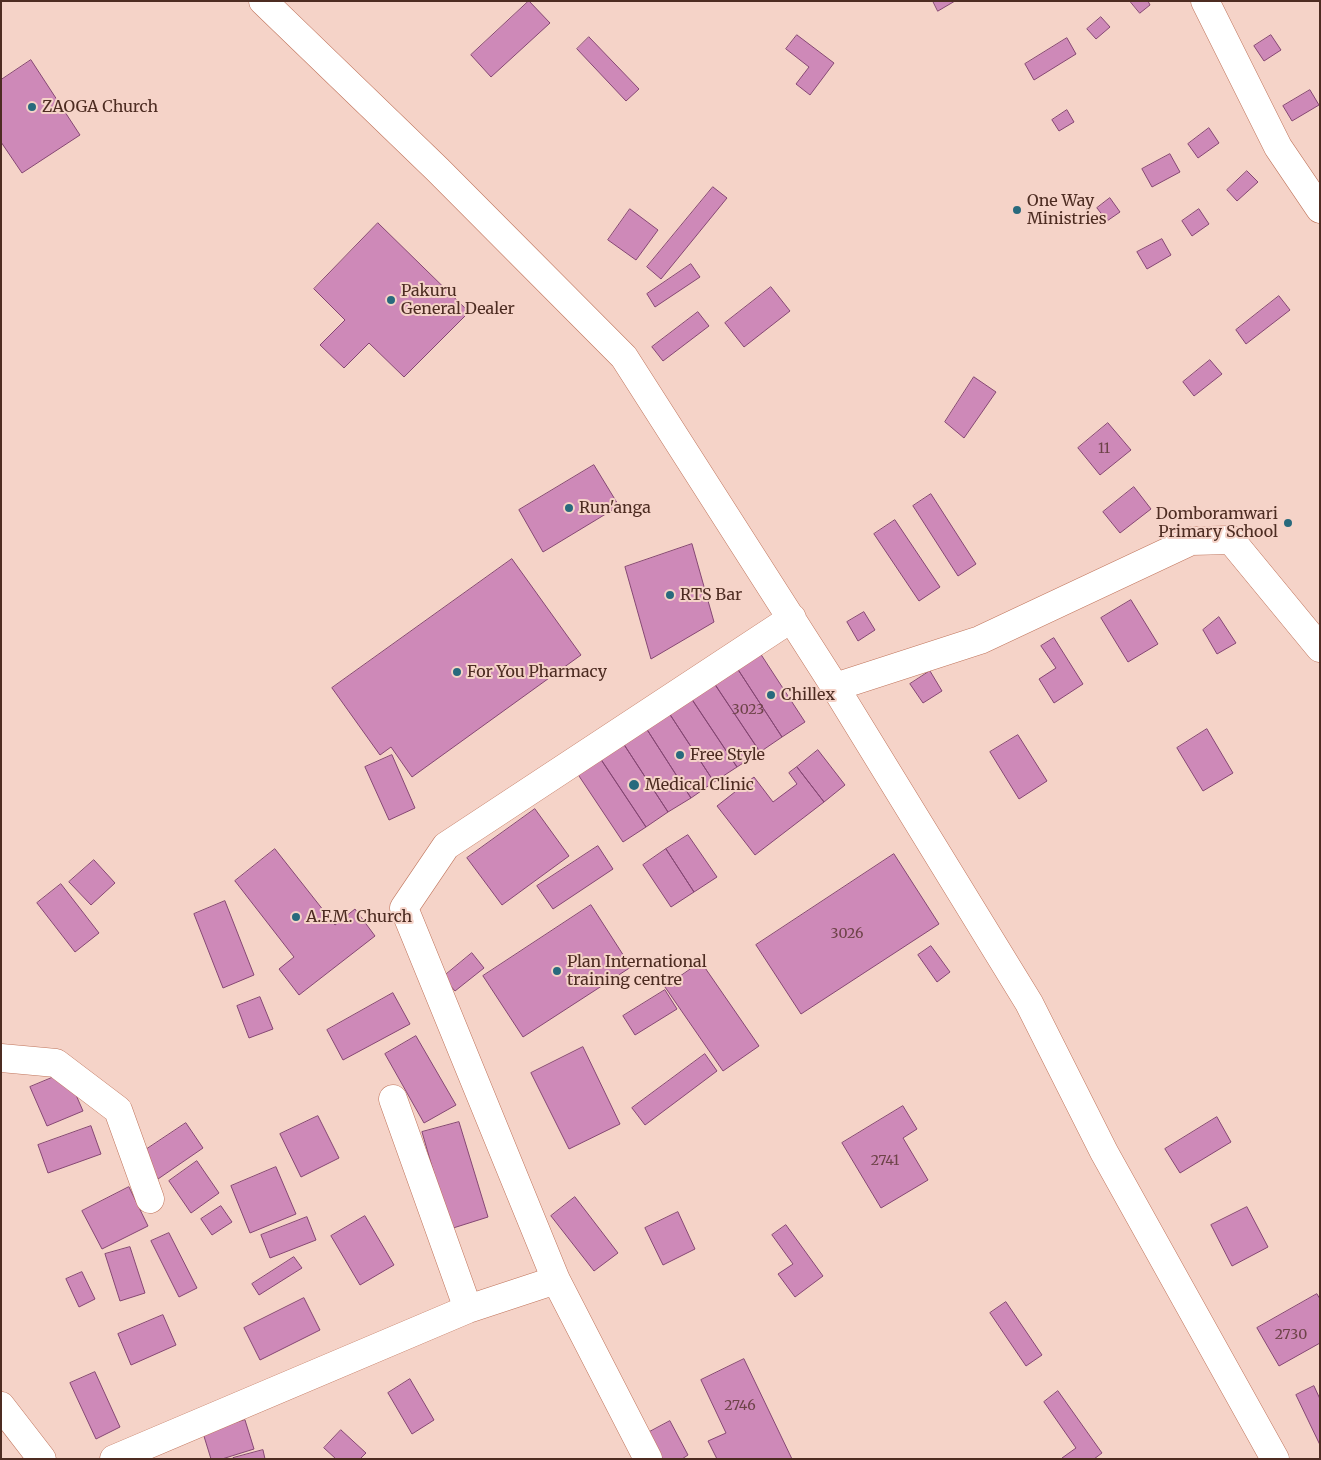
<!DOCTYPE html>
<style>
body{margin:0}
#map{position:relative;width:1321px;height:1460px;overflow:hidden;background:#f5d3c8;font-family:Merriweather,serif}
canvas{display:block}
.frame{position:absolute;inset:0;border:2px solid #4d2c22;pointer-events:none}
</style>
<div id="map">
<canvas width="1321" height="1460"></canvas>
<div class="frame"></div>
</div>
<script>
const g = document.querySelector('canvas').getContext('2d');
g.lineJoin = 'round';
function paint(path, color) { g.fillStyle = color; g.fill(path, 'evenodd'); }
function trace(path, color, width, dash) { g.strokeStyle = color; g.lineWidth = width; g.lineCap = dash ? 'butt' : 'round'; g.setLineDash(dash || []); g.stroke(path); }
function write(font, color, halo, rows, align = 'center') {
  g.font = font + ' Merriweather,serif'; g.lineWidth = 4; g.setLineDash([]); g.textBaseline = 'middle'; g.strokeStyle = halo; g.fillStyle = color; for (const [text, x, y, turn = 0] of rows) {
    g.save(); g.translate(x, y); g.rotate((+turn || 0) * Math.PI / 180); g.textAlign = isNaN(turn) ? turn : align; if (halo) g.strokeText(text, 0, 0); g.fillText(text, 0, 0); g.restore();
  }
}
const building = new Path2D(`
 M529 1 550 23 491 77 471 55Z
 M933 1H955L938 11Z
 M1130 1H1148L1150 5 1140 13Z
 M1101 17 1110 27 1096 39 1087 29Z
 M797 35 834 63 810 95 796 84 809 67 786 49Z
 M1271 35 1281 50 1264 61 1254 46Z
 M589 37 639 89 626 101 577 49Z
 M1067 38 1076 54 1034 80 1025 64Z
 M31 60 80 135 22 173 1 142V80Z
 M1310 90 1319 105 1292 121 1283 106Z
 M1067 110 1074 122 1059 131 1052 120Z
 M1209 128 1219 143 1198 158 1188 144Z
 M1170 154 1180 172 1152 187 1142 169Z
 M1247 171 1258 182 1237 201 1227 190Z
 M713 187 727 198 661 279 647 267Z
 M1110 198 1120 212 1107 221 1097 208Z
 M630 209 658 230 636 260 608 240Z
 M1199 209 1209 224 1192 236 1182 221Z
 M378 223 469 312 404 377 369 343 344 368 320 345 345 320 314 289Z
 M1162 239 1171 255 1147 269 1137 252Z
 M691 264 700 277 655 307 647 294Z
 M771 287 790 311 744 347 725 323Z
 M1279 296 1290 310 1246 344 1236 330Z
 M698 312 709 326 663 361 652 347Z
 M1210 360 1222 374 1194 396 1183 382Z
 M974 377 996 392 964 438 945 422Z
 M1108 423 1131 450 1100 475 1078 448Z
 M594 465 619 506 543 552 519 510Z
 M1134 487 1151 509 1120 533 1103 512Z
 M931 494 976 564 958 576 913 506Z
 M895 520 940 587 919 601 874 534Z
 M692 544 714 622 651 659 625 567Z
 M512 559 581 655 412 777 391 747 380 755 332 688Z
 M1131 600 1158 644 1128 662 1101 618Z
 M864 612 875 630 858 641 847 622Z
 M1219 617 1236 643 1217 654 1203 630Z
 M1054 638 1083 684 1054 703 1039 679 1056 668 1041 646Z
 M760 653 805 722 782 737 737 668Z
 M737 668 782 737 760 752 714 683Z
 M930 671 942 691 923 703 910 684Z
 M714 683 760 752 737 767 691 698Z
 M691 698 737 767 714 782 669 713Z
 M669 713 714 782 691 798 646 728Z
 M646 728 691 798 668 812 623 743Z
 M1207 729 1233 773 1203 791 1177 748Z
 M1018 735 1047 781 1019 799 990 752Z
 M623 743 668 812 646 827 600 758Z
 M818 750 845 785 824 802 797 767Z
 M392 755 415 808 389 820 365 767Z
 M600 758 646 827 623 842 577 773Z
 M797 767 824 802 755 855 717 806 754 777 773 802 797 784 789 773Z
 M535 809 569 856 502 905 467 858Z
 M688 835 717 877 694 892 666 849Z
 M598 846 613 869 553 909 537 886Z
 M275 849 335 925 355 909 375 936 299 995 279 969 294 957 235 881Z
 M666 849 694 892 671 907 643 865Z
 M894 854 939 924 801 1014 756 945Z
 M94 860 115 883 91 905 69 882Z
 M61 884 99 933 75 952 37 903Z
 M225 901 254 975 223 988 194 914Z
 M591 905 631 967 523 1037 483 976Z
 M931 946 950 972 937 982 918 955Z
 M472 953 484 968 455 991 443 977Z
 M701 962 759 1046 723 1071 665 987Z
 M665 990 677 1009 635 1035 623 1016Z
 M393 993 410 1024 343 1060 327 1030Z
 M260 997 273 1029 249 1038 237 1006Z
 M416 1036 456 1105 424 1123 385 1054Z
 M583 1047 620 1124 569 1149 531 1073Z
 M705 1054 717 1071 645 1125 632 1108Z
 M66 1072 83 1111 47 1126 30 1087Z
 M903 1106 917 1129 903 1138 928 1180 881 1208 842 1143Z
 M318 1116 339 1158 301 1177 280 1134Z
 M1217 1117 1231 1142 1180 1173 1165 1149Z
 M459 1122 488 1217 450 1229 422 1132Z
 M186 1123 203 1148 158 1179 141 1153Z
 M91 1126 101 1154 48 1173 38 1145Z
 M197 1161 219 1193 191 1213 169 1181Z
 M276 1167 296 1214 250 1233 231 1186Z
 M129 1187 148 1226 102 1249 82 1211Z
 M575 1197 618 1253 594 1271 551 1216Z
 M221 1206 232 1222 212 1235 201 1219Z
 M1247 1207 1268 1247 1232 1266 1211 1225Z
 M678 1212 695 1249 663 1265 645 1228Z
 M365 1216 394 1265 360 1285 331 1236Z
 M307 1217 316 1240 270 1258 261 1235Z
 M786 1225 823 1276 795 1297 778 1274 793 1264 772 1235Z
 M169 1233 197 1288 179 1297 151 1241Z
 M130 1247 145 1293 120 1301 105 1254Z
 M294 1257 302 1268 259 1295 252 1284Z
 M82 1272 95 1299 79 1307 66 1279Z
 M1317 1294 1320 1299V1343L1279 1366 1257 1328Z
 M304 1298 320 1330 260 1360 244 1328Z
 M1006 1302 1042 1355 1026 1366 990 1313Z
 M163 1315 176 1345 131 1365 118 1334Z
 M744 1359 792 1459H717L708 1441 726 1433 701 1380Z
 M95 1372 120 1427 96 1439 70 1383Z
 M410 1379 434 1420 412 1434 388 1393Z
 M1314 1386 1320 1399V1445L1296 1395Z
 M1058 1391 1102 1453 1094 1459H1063L1062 1458 1076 1448 1044 1402Z
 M245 1420 254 1449 222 1459H211L203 1433Z
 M670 1421 688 1455 682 1459H653L642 1436Z
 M341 1430 366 1453 360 1459H336L324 1448Z
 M263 1450 265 1459H233V1458Z`);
const minor = new Path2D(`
 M263 1 438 170 624 357 835 687 1029 1003 1104 1152 1275 1459
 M1205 1 1278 147 1320 209
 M835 687 980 640 1191 541 1231 540 1320 648
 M1 1058 56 1063 118 1110 150 1199
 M393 1099 468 1309
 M1 1406 42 1459
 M114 1459 468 1309 556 1280
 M648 1459 556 1280 404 908 446 846 792 618`);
const markers = [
 [32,107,5,"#286a7d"],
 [1017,210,5,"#286a7d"],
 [391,300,5,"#286a7d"],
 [569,508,5,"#286a7d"],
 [1288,523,5,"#286a7d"],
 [670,595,5,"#286a7d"],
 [457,672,5,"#286a7d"],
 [771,695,5,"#286a7d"],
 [680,755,5,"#286a7d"],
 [634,785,6,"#286a7d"],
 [296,917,5,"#286a7d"],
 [557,971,5,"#286a7d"]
];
const numberNames = [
 ["11",1104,449],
 ["3023",748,710],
 ["3026",847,934],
 ["2741",885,1161],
 ["2730",1291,1335],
 ["2746",740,1406]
];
const poiNames = [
 ["ZAOGA Church",42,107],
 ["One Way",1027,201],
 ["Ministries",1027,219],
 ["Pakuru",401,291],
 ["General Dealer",401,309],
 ["Run'anga",579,508],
 ["Domboramwari",1278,514,"right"],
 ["Primary School",1278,532,"right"],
 ["RTS Bar",680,595],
 ["For You Pharmacy",467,672],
 ["Chillex",781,695],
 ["Free Style",690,755],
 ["Medical Clinic",645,785],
 ["A.F.M. Church",306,917],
 ["Plan International",567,962],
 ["training centre",567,980]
];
paint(building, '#ce89b8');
trace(building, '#854773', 1);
trace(minor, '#bf735a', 29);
trace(minor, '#fff', 28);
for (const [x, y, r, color] of markers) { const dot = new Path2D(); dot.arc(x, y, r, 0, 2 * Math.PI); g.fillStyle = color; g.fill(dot); trace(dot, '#f5d3c8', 2); }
write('14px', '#6d4348', null, numberNames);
write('16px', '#4d2c22', '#f5d3c8', poiNames, 'left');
</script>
